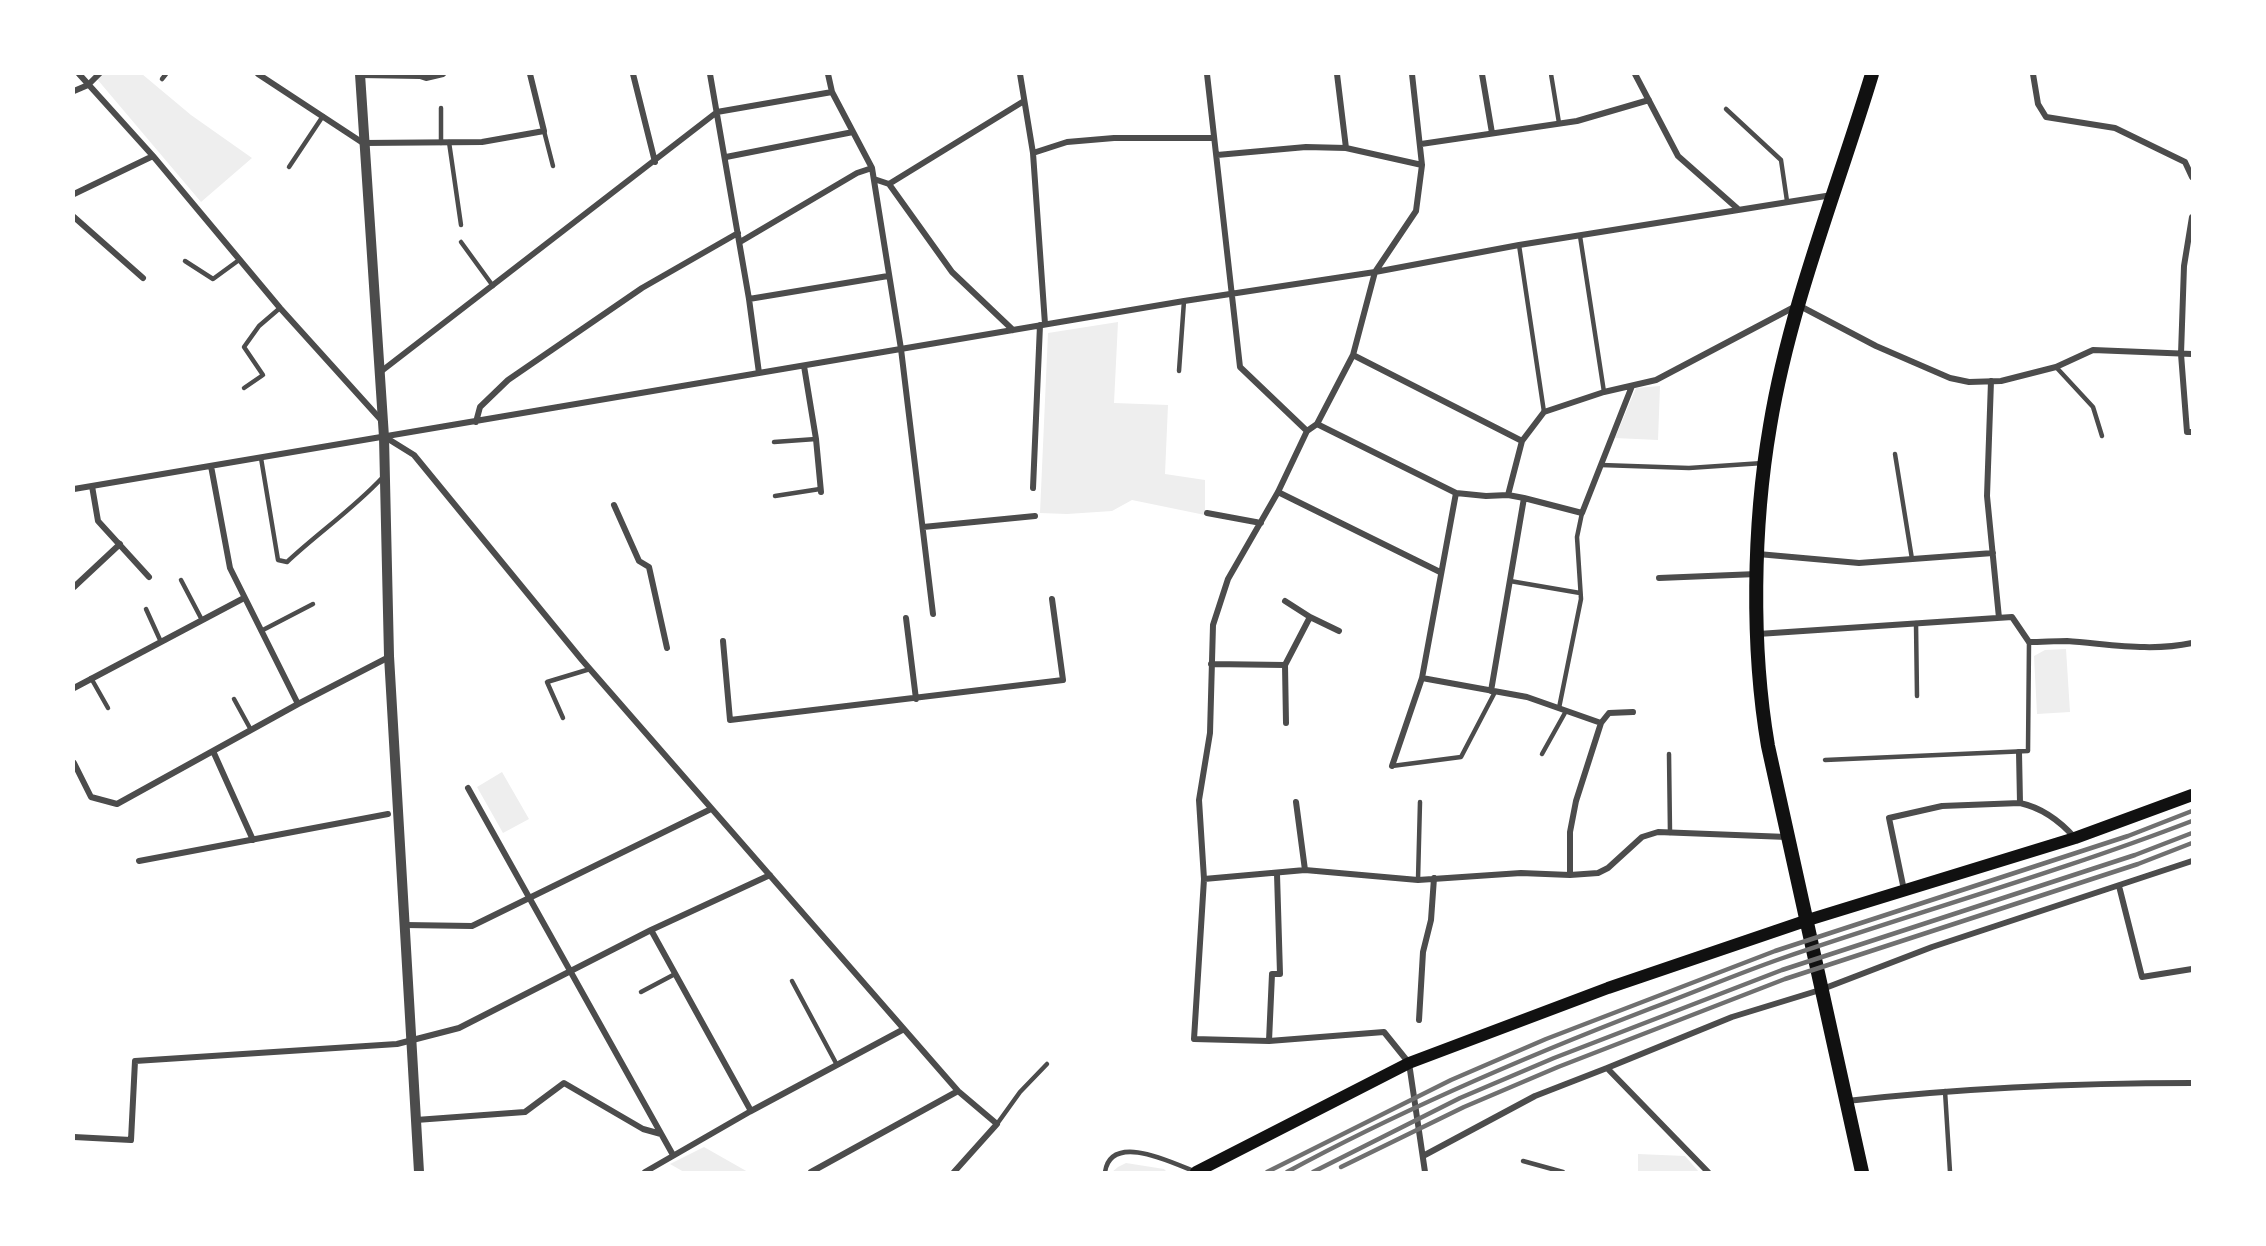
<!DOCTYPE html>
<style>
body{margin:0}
#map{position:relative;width:2266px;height:1246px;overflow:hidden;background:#fff;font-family:"Roboto Condensed",sans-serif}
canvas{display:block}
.frame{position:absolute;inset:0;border:75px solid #fff;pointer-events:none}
</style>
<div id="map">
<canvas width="2266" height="1246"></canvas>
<div class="frame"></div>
</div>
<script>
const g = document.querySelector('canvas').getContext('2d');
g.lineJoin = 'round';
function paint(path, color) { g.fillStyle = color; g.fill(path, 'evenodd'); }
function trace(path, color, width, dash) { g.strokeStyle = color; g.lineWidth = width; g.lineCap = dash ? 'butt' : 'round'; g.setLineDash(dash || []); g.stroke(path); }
const green = new Path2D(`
 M102 74H142L191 115 252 158 201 202 97 79Z
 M1118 322 1114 403 1168 405 1165 474 1205 480V515L1132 500 1112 511 1067 514 1040 513 1048 333Z
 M1660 386 1658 440 1615 438 1636 388Z
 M2066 649 2070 712 2037 714 2034 656 2045 650Z
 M502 772 529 819 503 833 477 787Z
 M704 1147 748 1172H684L670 1164Z
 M1638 1154 1685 1156 1699 1172H1638Z
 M1126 1163 1164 1169 1167 1172H1112L1118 1167Z`);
const service = new Path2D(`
 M1551 74 1559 123
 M162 79 166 74
 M441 108V143
 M1726 109 1781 160 1787 201
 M544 131 553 166
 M449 142 461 225
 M289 167 323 116
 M1580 236 1604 392
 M461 242 493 286
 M1519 245 1544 412
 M185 261 213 279 239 260
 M2056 367 2093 407 2102 436
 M1179 371 1184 301
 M244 388 263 375 244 347 259 326 280 308
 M774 442 816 439
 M1895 454 1912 559
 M261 458 278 560 287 562C318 533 353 509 382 478
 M1601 465 1689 468 1763 463
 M775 496 820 489
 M181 580 202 620
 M1510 581 1580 593
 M146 609 161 642
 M1916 623 1917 696
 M261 631 313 604
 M91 678 108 708
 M234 699 251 730
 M1559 708 1581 599 1577 537 1582 513
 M563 718 547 682 590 669
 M1542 754 1566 711
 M1669 754 1670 833
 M1825 760 2028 751 2029 642
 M1392 766 1461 757 1495 692
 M1418 880 1420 802
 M792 981 837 1065
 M641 992 675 974
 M1945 1091 1950 1172
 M997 1124 1020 1092 1047 1064
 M1523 1161 1563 1172
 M1105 1172C1111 1131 1175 1164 1196 1172`);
const minor = new Path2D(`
 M79 74 153 156 280 308 382 421
 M258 74 363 143 482 142 544 131 530 74
 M633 74 655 162
 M710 74 749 299 759 373
 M828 74 832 92 872 168 901 349 933 614
 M1020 74 1033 153 1045 324
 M1207 74 1240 367 1307 431
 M1337 74 1346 148
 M1412 74 1422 165 1416 211 1375 272 1353 355 1317 424 1307 431 1278 492 1228 579 1213 625 1210 733 1199 800 1204 879 1194 1039 1269 1041 1384 1032 1409 1063 1425 1172
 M1482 74 1492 133
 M1635 74 1678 156 1738 209
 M2033 74 2038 104 2046 117 2115 128 2185 162 2192 177
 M360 75 420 76 426 78 443 74
 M74 91 88 85 99 74
 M1421 144 1577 121 1649 100
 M1033 153 1067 142 1114 138H1214
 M1217 155 1306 147 1346 148 1422 165
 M726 157 853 132
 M874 179 889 184 952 272 1013 330
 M889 184 1024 101
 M74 194 153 156
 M74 217 143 278
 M2192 217 2184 266 2181 354 2187 432H2192
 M740 242 857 173 872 168
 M749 299 888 276
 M1353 355 1522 441
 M804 366 816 439 821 492
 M379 373 717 112 832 92
 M1991 381 1987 496 1999 618
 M476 422 480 407 508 380 642 288 738 233
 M1317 424 1456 493 1486 496 1508 495 1522 441 1544 412 1604 392 1656 380 1798 305 1876 346 1950 378 1969 382 2001 381 2056 367 2093 350 2192 354
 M385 437 414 455 582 660 958 1091 997 1124 954 1172
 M211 466 230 568 298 704
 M92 486 98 521 149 577
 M1033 488 1040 325
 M74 489 1184 301 1375 272 1519 245 1832 195
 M1278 492 1440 572
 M1456 493 1422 678 1527 697 1601 723
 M1508 495 1524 498 1582 513 1632 386
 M614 505 639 561 649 567 667 648
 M1207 513 1261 523
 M923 527 1035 516
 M1758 554 1859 563 1993 553
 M1659 578 1757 574
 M74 587 120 544
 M1285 601 1310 617 1339 631
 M906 618 916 699
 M1758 634 2012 617 2029 642C2042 642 2054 641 2067 641 2110 644 2150 652 2192 643
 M723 641 730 720 1063 680 1052 599
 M1211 664 1285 665
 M74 688 244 598
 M1491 691 1524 498
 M1286 723 1285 665 1310 617
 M213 751 253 840
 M2019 752 2020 803
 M74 763 91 797 117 804 298 704 389 657
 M1392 766 1422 678
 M468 788 673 1155
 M1296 802 1305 870
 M139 861 388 814
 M1570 875V832L1576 801 1601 723 1609 713 1633 712
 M1204 879 1305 870 1418 880 1521 873 1570 875 1598 873 1608 868 1642 837 1658 832 1787 837
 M2119 886 2142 977 2192 969
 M1904 890 1889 818 1942 806 2020 803C2043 808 2060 821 2075 838
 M405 925 472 926 711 809
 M651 930 751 1111
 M1419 1020 1423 952 1431 920 1434 878
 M1269 1041 1272 974H1280L1277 874
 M1607 1068 1732 1017 1820 990 1932 947 2192 861
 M1847 1101C1962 1088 2077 1083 2192 1083
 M416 1120 525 1112 564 1083 643 1129 661 1134
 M74 1137 131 1140 135 1061 397 1044 459 1028 651 930 770 875
 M1423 1156 1535 1096 1607 1068 1708 1172
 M645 1172 751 1111 904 1029
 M811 1172 958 1091`);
const tertiary = new Path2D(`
 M360 74 384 437 389 656 419 1172`);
const secondary = new Path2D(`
 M1196 1172 1409 1063 1608 988 1808 920 2075 838 2192 795`);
const primary = new Path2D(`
 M1862 1172 1768 746C1751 647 1753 525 1770 426 1790 305 1837 190 1872 74`);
const rail = new Path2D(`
 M1341 1167 1464 1107 1558 1067 1785 979 2138 864 2192 843
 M1267 1172 1451 1080 1546 1039 1775 951 2128 836 2192 811
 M1287 1172C1405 1108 1527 1056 1652 1008 1695 992 1737 974 1780 959 1917 912 2057 873 2192 821
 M1313 1172 1460 1098 1554 1058 1782 970 2135 855 2192 833`);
paint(green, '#eee');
trace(service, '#4c4c4c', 4.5);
trace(minor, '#4c4c4c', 6);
trace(tertiary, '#4c4c4c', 10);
trace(secondary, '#111', 12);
trace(primary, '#111', 14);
trace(rail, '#707070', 4.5);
</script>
